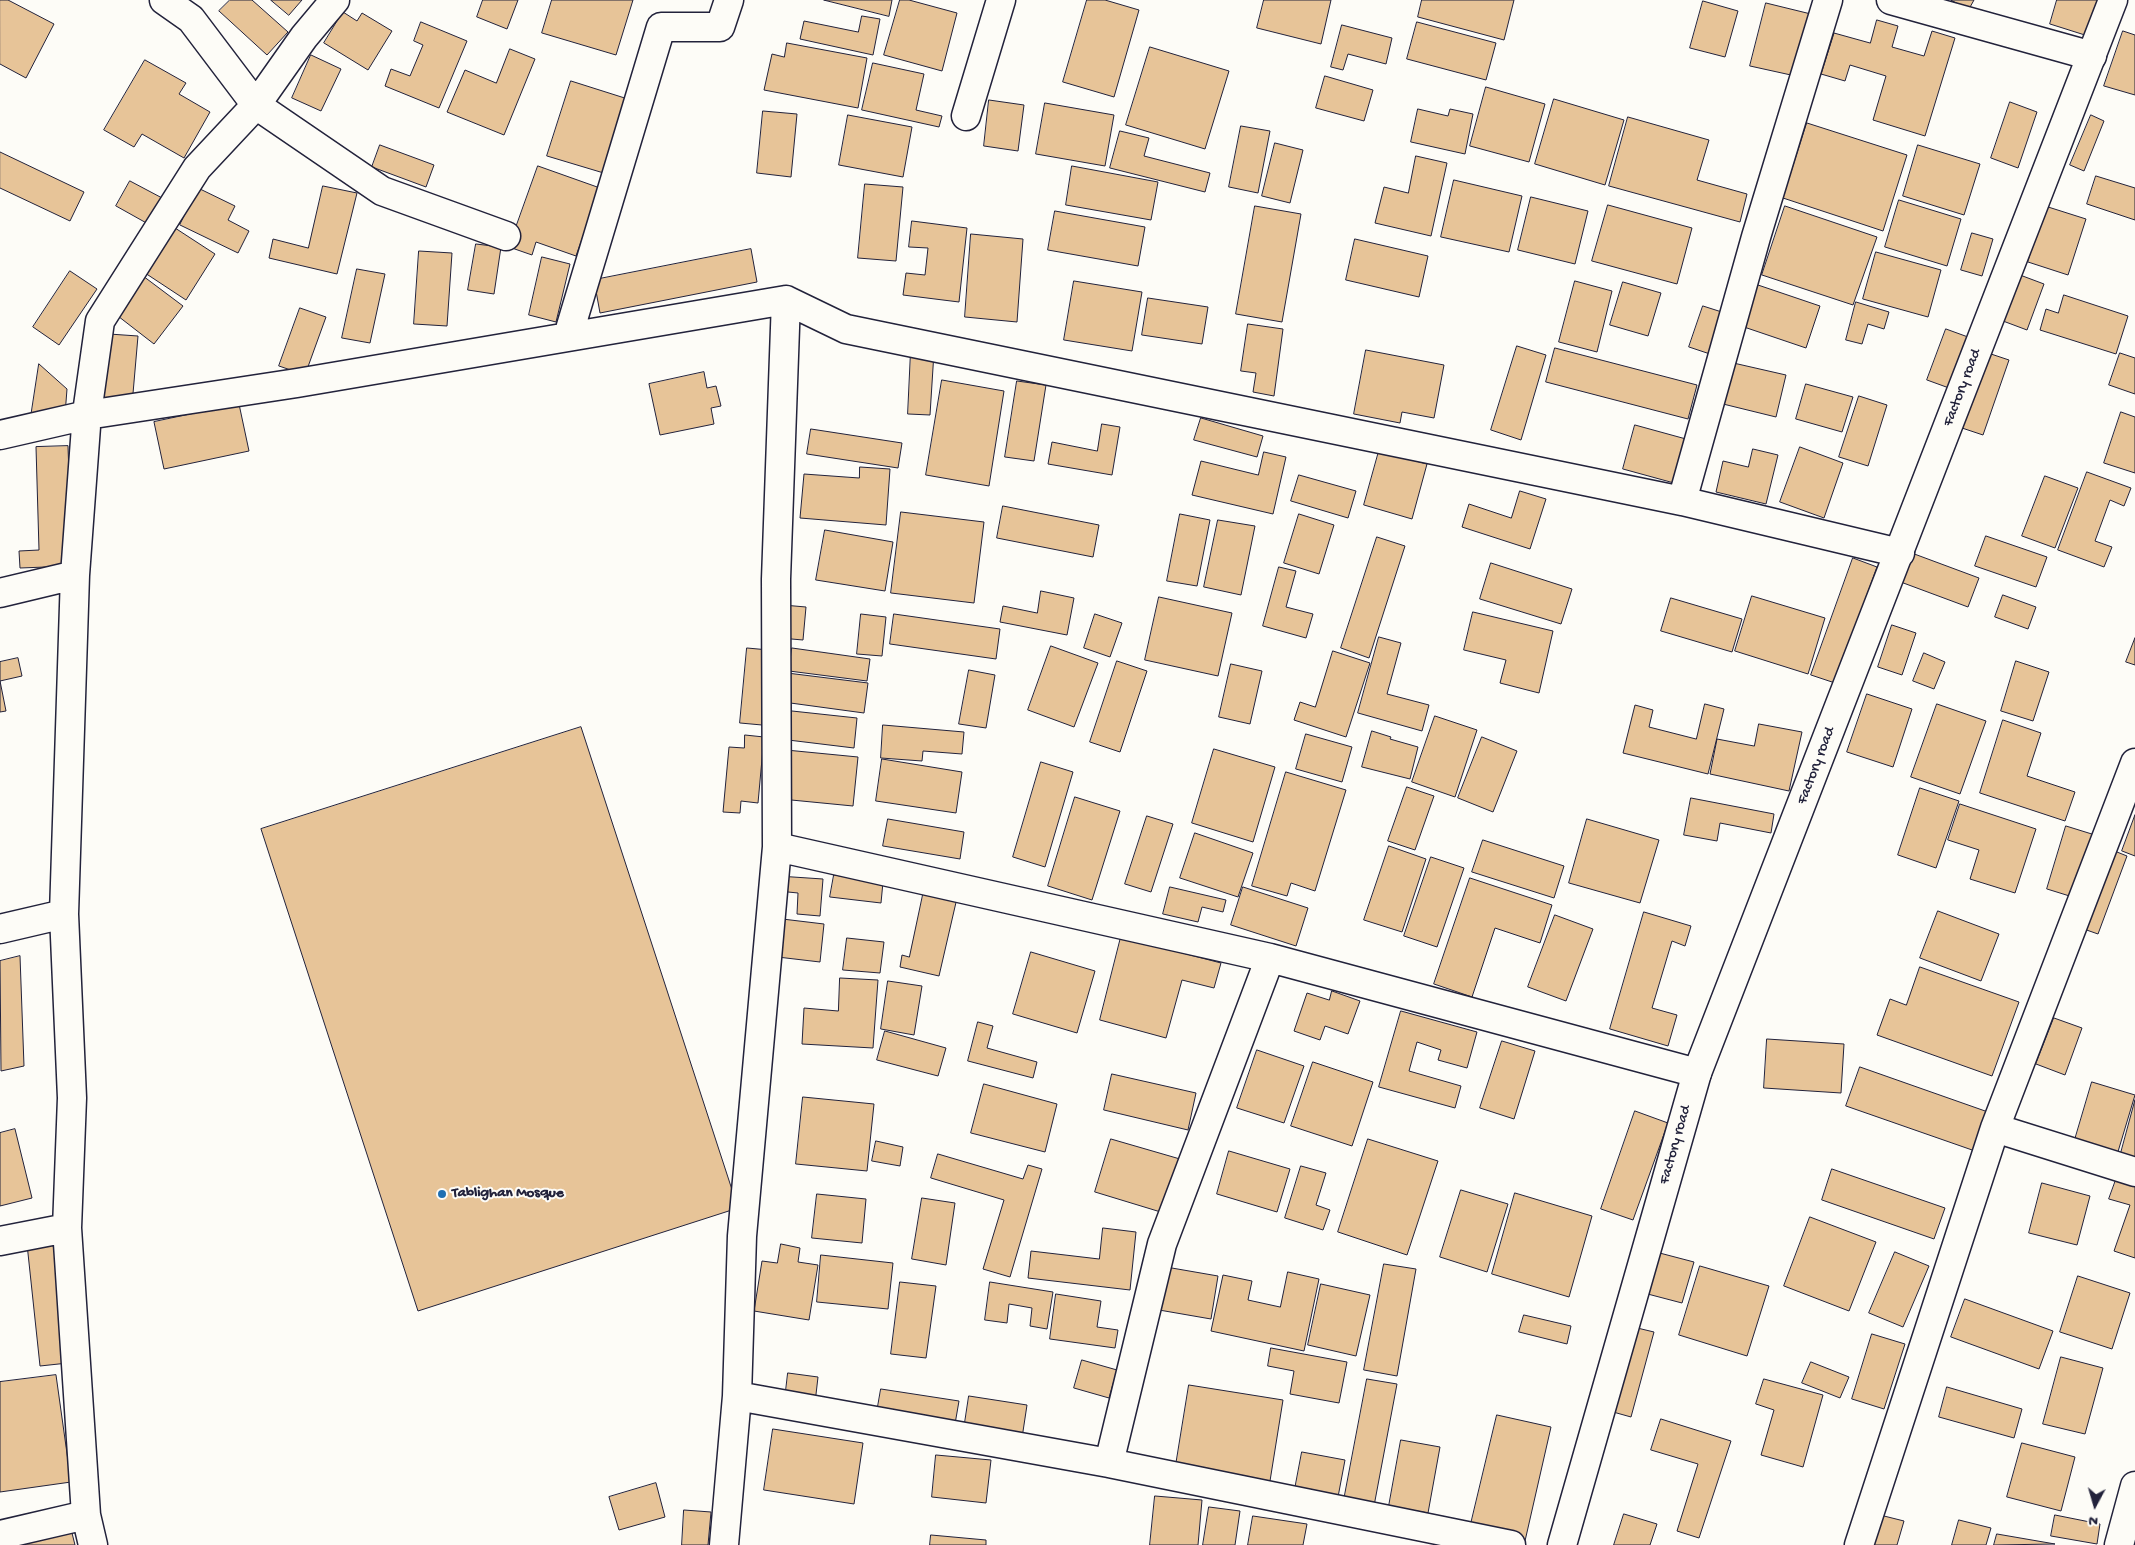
<!DOCTYPE html>
<style>
body{margin:0}
#map{position:relative;width:2135px;height:1545px;overflow:hidden;background:#fdfcf7;font-family:"Gochi Hand",sans-serif}
canvas{display:block}
.north{position:absolute;left:2070px;top:1480px;width:50px;height:50px;-webkit-text-stroke:4px #fdfcf7;paint-order:stroke;rotate:186deg;font-size:14px;font-weight:700;line-height:20px;text-align:center;color:#22223b}
.north::after{content:'';display:block;margin:auto;width:18px;height:22px;background:#22223b;clip-path:polygon(50% 0,100% 100%,50% 72%,0 100%)}
</style>
<div id="map">
<canvas width="2135" height="1545"></canvas>
<div class="north">N</div>
</div>
<script>
const g = document.querySelector('canvas').getContext('2d');
g.lineJoin = 'round';
function paint(path, color) { g.fillStyle = color; g.fill(path, 'evenodd'); }
function trace(path, color, width, dash) { g.strokeStyle = color; g.lineWidth = width; g.lineCap = dash ? 'butt' : 'round'; g.setLineDash(dash || []); g.stroke(path); }
function write(font, color, halo, rows, align = 'center') {
  g.font = font + ' "Gochi Hand",sans-serif'; g.lineWidth = 4; g.setLineDash([]); g.textBaseline = 'middle'; g.strokeStyle = halo; g.fillStyle = color; for (const [text, x, y, turn = 0] of rows) {
    g.save(); g.translate(x, y); g.rotate((+turn || 0) * Math.PI / 180); g.textAlign = isNaN(turn) ? turn : align; if (halo) g.strokeText(text, 0, 0); g.fillText(text, 0, 0); g.restore();
  }
}
const building = new Path2D(`
 M0 0H8L54 24 26 78 0 64Z
 M230 0H252L288 32 267 55 219 11Z
 M271 0H302L289 15Z
 M483 0H518L507 29 477 17Z
 M552 0H633L616 55 542 33Z
 M824 0H892L889 16Z
 M900 0H909L957 13 942 71 884 55Z
 M1087 0H1105L1139 10 1114 97 1063 82Z
 M1264 0H1331L1321 44 1257 28Z
 M1422 0H1514L1504 40 1418 17Z
 M1951 0H1974L1969 9Z
 M2057 0H2099L2088 36 2050 24Z
 M1703 1 1738 11 1725 57 1690 48Z
 M1766 3 1815 15 1800 77 1750 66Z
 M343 12 357 21 362 13 392 31 368 70 324 43Z
 M862 16 880 19 873 55 800 39 804 21 858 32Z
 M1877 20 1898 26 1892 47 1924 56 1932 31 1955 38 1925 136 1873 120 1886 76 1850 65 1845 81 1821 74 1834 33 1870 43Z
 M421 22 467 41 439 108 385 86 391 69 410 76 423 45 414 41Z
 M1417 22 1496 43 1486 80 1407 59Z
 M1342 25 1392 38 1386 64 1348 54 1343 70 1331 67Z
 M2123 31 2135 35V95L2104 86Z
 M787 43 867 58 858 108 764 90 772 54 784 57Z
 M1150 47 1229 71 1205 149 1126 125Z
 M510 49 535 59 504 135 447 112 465 70 496 83Z
 M311 55 341 69 321 111 292 98Z
 M145 60 186 83 179 94 210 112 184 158 142 134 134 147 104 130Z
 M873 63 924 74 916 110 942 116 939 127 862 110Z
 M1325 76 1373 90 1364 121 1316 108Z
 M571 81 631 100 607 174 547 156Z
 M1486 87 1545 104 1529 162 1470 146Z
 M1554 99 1624 120 1605 185 1535 164Z
 M989 100 1024 105 1018 151 984 146Z
 M2010 102 2037 112 2018 168 1991 158Z
 M1045 103 1114 115 1105 166 1036 154Z
 M1418 109 1448 116 1450 109 1473 114 1465 154 1411 142Z
 M763 111 797 114 791 177 757 173Z
 M848 115 912 127 903 177 839 165Z
 M2091 115 2104 121 2084 171 2070 165Z
 M1628 117 1709 140 1697 180 1747 194 1740 222 1609 186Z
 M1807 123 1907 155 1883 231 1783 198Z
 M1241 126 1270 131 1258 193 1229 187Z
 M1120 131 1149 138 1144 156 1210 173 1205 192 1110 168Z
 M1275 143 1303 150 1290 203 1262 196Z
 M380 145 434 165 426 187 372 167Z
 M1918 145 1980 164 1964 215 1903 196Z
 M0 152 84 192 70 221 0 188Z
 M1416 156 1447 163 1431 236 1375 223 1384 187 1408 193Z
 M538 166 600 188 576 256 536 242 532 255 509 247Z
 M1072 166 1158 182 1151 220 1066 205Z
 M2096 176 2135 188V220L2087 204Z
 M1454 180 1522 196 1509 252 1441 237Z
 M130 181 164 199 150 225 116 206Z
 M865 184 903 187 896 261 858 258Z
 M323 186 357 193 337 274 269 258 273 239 308 248Z
 M198 188 235 206 228 220 249 231 238 253 180 225Z
 M1531 197 1588 211 1575 264 1518 250Z
 M1899 200 1961 219 1947 266 1885 247Z
 M1608 205 1692 228 1677 284 1592 261Z
 M1255 206 1301 214 1282 322 1236 314Z
 M1785 206 1877 237 1853 305 1762 275Z
 M2045 206 2086 219 2068 275 2028 262Z
 M1055 211 1145 227 1138 266 1048 250Z
 M912 221 967 228 959 302 903 295 906 273 925 275 928 248 909 247Z
 M172 226 215 254 186 300 142 271Z
 M1972 233 1993 239 1982 276 1961 270Z
 M971 234 1023 239 1017 322 965 317Z
 M1355 239 1428 256 1419 297 1346 280Z
 M476 244 501 247 494 294 468 290Z
 M751 249 757 282 600 313 594 280Z
 M419 251 452 253 447 326 414 324Z
 M1876 252 1941 270 1928 317 1863 299Z
 M542 257 570 264 556 322 529 315Z
 M357 269 385 274 370 343 342 338Z
 M70 271 97 289 59 345 33 327Z
 M2020 275 2044 284 2027 330 2003 321Z
 M143 276 183 306 154 344 114 313Z
 M1074 281 1142 292 1132 351 1064 340Z
 M1575 281 1612 291 1597 352 1559 342Z
 M1623 282 1661 293 1648 336 1610 325Z
 M1755 284 1820 306 1806 348 1741 326Z
 M2064 295 2128 316 2116 354 2040 330 2046 309 2058 313Z
 M1148 298 1208 307 1202 344 1142 335Z
 M1856 302 1889 312 1884 329 1868 324 1862 344 1846 340Z
 M1703 306 1728 314 1713 355 1689 347Z
 M300 308 326 317 305 375 279 366Z
 M1248 324 1283 329 1274 396 1253 392 1256 373 1241 371Z
 M1946 329 1968 337 1949 388 1927 380Z
 M109 334 138 336 132 405 104 402Z
 M1517 346 1546 355 1521 440 1491 430Z
 M1555 348 1697 385 1688 419 1546 382Z
 M911 350 934 352 930 415 908 414Z
 M1366 350 1444 365 1434 418 1402 412 1400 423 1354 414Z
 M1988 353 2009 360 1983 435 1962 428Z
 M2120 353 2135 358V394L2109 385Z
 M1729 362 1786 375 1776 417 1719 403Z
 M39 364 67 389 65 415 30 423Z
 M704 372 707 388 716 386 721 406 711 408 714 424 660 435 649 384Z
 M942 380 1004 391 989 486 926 475Z
 M1017 381 1046 385 1034 461 1005 457Z
 M1806 384 1853 397 1842 432 1796 419Z
 M1859 396 1887 405 1868 466 1839 457Z
 M239 404 249 451 164 469 154 422Z
 M2121 412 2135 417V473L2104 463Z
 M1201 418 1263 436 1257 457 1194 440Z
 M1102 424 1120 427 1112 475 1048 464 1052 442 1097 451Z
 M1635 425 1686 439 1674 483 1623 469Z
 M811 429 902 443 898 468 807 454Z
 M68 446 72 566 20 568 19 551 39 550 36 447Z
 M1800 447 1843 463 1824 518 1780 502Z
 M1753 449 1778 455 1766 504 1716 492 1723 461 1748 467Z
 M1379 451 1427 464 1412 519 1364 505Z
 M1264 452 1286 457 1273 514 1192 495 1201 461 1258 475Z
 M860 467 890 469 886 525 800 518 804 474 859 478Z
 M2087 472 2131 488 2124 506 2110 500 2095 541 2112 547 2104 567 2058 550Z
 M1299 475 1356 491 1348 518 1291 501Z
 M2045 476 2078 488 2055 548 2022 536Z
 M1520 491 1546 499 1530 549 1462 527 1469 504 1511 518Z
 M1003 506 1099 525 1093 557 997 538Z
 M901 512 984 522 974 603 891 593Z
 M1180 514 1210 520 1197 586 1167 581Z
 M1299 514 1334 525 1319 574 1284 563Z
 M1218 520 1255 526 1241 595 1204 587Z
 M825 530 893 542 885 591 816 580Z
 M1986 536 2047 557 2036 587 1975 566Z
 M1377 537 1405 546 1369 658 1341 648Z
 M1909 552 1979 578 1968 607 1898 581Z
 M1853 558 1877 567 1835 683 1811 675Z
 M1491 563 1572 589 1561 624 1480 599Z
 M1279 567 1296 571 1286 607 1313 614 1306 638 1263 626Z
 M1041 591 1074 598 1067 635 1000 622 1003 606 1037 613Z
 M2003 595 2036 607 2028 629 1995 617Z
 M1752 596 1825 618 1808 674 1735 651Z
 M1159 597 1232 613 1218 676 1145 660Z
 M1671 598 1742 619 1732 652 1661 631Z
 M783 605 806 607 803 640 780 638Z
 M1473 612 1553 631 1539 693 1500 683 1506 660 1464 650Z
 M861 614 886 617 882 656 857 654Z
 M894 614 1000 629 996 659 890 644Z
 M1095 614 1122 623 1110 657 1084 648Z
 M1892 625 1916 633 1902 675 1878 667Z
 M1379 637 1401 643 1387 694 1429 705 1422 731 1358 713Z
 M2135 638V665L2126 662Z
 M1051 646 1098 663 1074 727 1028 710Z
 M747 648 769 650 762 725 740 723Z
 M792 648 870 659 867 681 789 671Z
 M1333 651 1370 663 1346 737 1294 720 1300 702 1315 707Z
 M1924 653 1945 662 1934 689 1913 681Z
 M18 658 22 676 0 681 6 711 0 712V662Z
 M1117 661 1147 671 1120 752 1090 742Z
 M2016 661 2049 672 2033 721 2001 711Z
 M1231 664 1262 671 1250 724 1219 717Z
 M969 670 995 675 986 728 959 724Z
 M787 673 868 683 864 713 783 702Z
 M1867 694 1912 709 1893 767 1847 752Z
 M1705 704 1724 709 1708 774 1623 753 1635 705 1653 710 1649 727 1696 739Z
 M1937 704 1986 721 1960 794 1911 777Z
 M792 711 857 718 854 748 788 740Z
 M1435 716 1477 730 1455 797 1412 782Z
 M2003 720 2041 733 2027 776 2075 792 2065 821 1980 793Z
 M1759 724 1802 732 1789 791 1710 774 1717 739 1754 746Z
 M883 725 964 732 962 754 923 751 922 761 881 758Z
 M581 727 738 1208 418 1311 261 829Z
 M1372 731 1391 737 1390 739 1418 747 1410 779 1362 767Z
 M1306 734 1352 747 1342 782 1296 769Z
 M745 735 764 737 758 803 741 801 740 813 723 812 729 747 744 748Z
 M1482 737 1517 751 1493 812 1458 798Z
 M1214 749 1275 767 1253 842 1192 823Z
 M786 750 858 757 853 806 781 799Z
 M882 759 962 772 956 813 876 801Z
 M1041 762 1073 772 1045 867 1013 857Z
 M1286 772 1346 790 1315 891 1291 883 1287 896 1252 886Z
 M1407 787 1434 796 1415 850 1388 841Z
 M1920 788 1959 801 1936 868 1898 855Z
 M1075 797 1120 811 1092 900 1048 886Z
 M1691 798 1774 814 1771 833 1720 823 1717 841 1684 835Z
 M1960 804 2036 829 2015 893 1970 879 1979 850 1948 840Z
 M2135 815V856L2122 851Z
 M1147 816 1173 824 1151 892 1125 884Z
 M888 819 964 832 960 859 883 846Z
 M1587 819 1659 840 1640 903 1569 883Z
 M2066 826 2095 835 2076 898 2047 889Z
 M1195 833 1253 853 1238 897 1180 878Z
 M1483 840 1564 866 1554 898 1472 872Z
 M1389 846 1426 859 1402 932 1364 920Z
 M2107 848 2127 856 2098 934 2078 927Z
 M1431 857 1464 868 1437 947 1404 936Z
 M834 875 883 882 881 903 830 897Z
 M778 876 823 879 820 916 797 914 798 893 778 891Z
 M1470 878 1552 905 1540 943 1495 928 1472 997 1434 984Z
 M1170 887 1226 900 1223 912 1202 907 1198 922 1163 914Z
 M1243 887 1308 908 1296 946 1231 925Z
 M924 890 957 898 939 976 900 967 902 955 909 957Z
 M1938 911 1999 934 1981 981 1920 958Z
 M1644 912 1691 926 1685 946 1672 941 1652 1008 1677 1015 1668 1046 1610 1029Z
 M1555 915 1593 929 1566 1001 1528 987Z
 M774 918 824 924 820 962 769 956Z
 M1121 937 1221 963 1214 988 1182 980 1166 1038 1100 1020Z
 M847 938 884 942 880 973 843 970Z
 M1031 952 1095 971 1077 1033 1013 1014Z
 M20 956 24 1066 1 1071 0 961Z
 M1920 967 2019 1002 1992 1076 1877 1035 1890 999 1906 1005Z
 M840 978 878 980 873 1048 802 1044 804 1008 838 1011Z
 M888 981 922 986 914 1035 881 1029Z
 M1332 991 1360 1001 1348 1034 1325 1026 1320 1040 1294 1031 1307 993 1329 1000Z
 M1401 1011 1477 1032 1467 1068 1438 1060 1441 1050 1417 1042 1409 1071 1461 1086 1455 1108 1379 1087Z
 M2054 1018 2082 1028 2065 1075 2036 1064Z
 M978 1022 993 1026 987 1048 1037 1062 1033 1078 968 1061Z
 M885 1031 946 1048 938 1076 877 1060Z
 M1767 1039 1844 1044 1841 1093 1764 1088Z
 M1502 1041 1535 1051 1514 1119 1480 1108Z
 M1257 1050 1304 1066 1284 1123 1237 1108Z
 M1313 1062 1373 1082 1352 1146 1291 1126Z
 M1860 1067 1988 1112 1975 1151 1846 1106Z
 M1112 1074 1196 1093 1188 1130 1104 1110Z
 M2092 1082 2135 1095 2117 1155 2074 1143Z
 M984 1084 1057 1104 1045 1152 971 1133Z
 M803 1097 874 1104 867 1171 796 1164Z
 M2135 1100V1157L2121 1153Z
 M1635 1111 1668 1123 1633 1220 1601 1209Z
 M15 1129 32 1198 0 1206V1133Z
 M1111 1139 1180 1159 1164 1213 1095 1192Z
 M1368 1139 1438 1161 1407 1255 1338 1232Z
 M876 1141 903 1147 900 1166 872 1161Z
 M1229 1151 1290 1169 1277 1212 1217 1194Z
 M938 1154 1023 1179 1028 1165 1042 1169 1010 1277 983 1269 1004 1200 931 1178Z
 M1301 1166 1326 1173 1316 1205 1330 1210 1323 1230 1285 1218Z
 M1832 1169 1945 1208 1934 1239 1822 1200Z
 M2117 1177 2135 1183V1258L2114 1251 2130 1205 2109 1199Z
 M2042 1183 2090 1196 2077 1245 2029 1233Z
 M1461 1190 1508 1204 1487 1272 1440 1257Z
 M1515 1193 1592 1216 1569 1297 1492 1274Z
 M817 1194 866 1199 862 1243 812 1238Z
 M922 1198 955 1203 946 1265 912 1259Z
 M1810 1217 1876 1242 1849 1311 1784 1286Z
 M1103 1228 1136 1232 1130 1290 1028 1278 1031 1251 1099 1259Z
 M54 1241 68 1363 40 1366 27 1244Z
 M781 1244 800 1248 798 1262 818 1265 809 1320 754 1311 762 1261 777 1263Z
 M1652 1251 1694 1262 1682 1303 1640 1292Z
 M1895 1252 1929 1266 1903 1327 1869 1313Z
 M821 1255 893 1263 888 1309 817 1302Z
 M1384 1264 1416 1269 1397 1376 1364 1370Z
 M1700 1266 1769 1286 1747 1356 1679 1335Z
 M1166 1267 1218 1276 1211 1319 1159 1310Z
 M1288 1272 1319 1279 1304 1351 1211 1331 1223 1275 1252 1281 1248 1300 1280 1307Z
 M2078 1276 2130 1293 2112 1349 2060 1332Z
 M900 1282 936 1286 926 1358 891 1354Z
 M990 1282 1053 1292 1047 1329 1030 1326 1032 1308 1009 1304 1007 1323 985 1320Z
 M1321 1284 1370 1295 1356 1356 1308 1345Z
 M1056 1294 1101 1301 1097 1327 1118 1330 1115 1348 1050 1339Z
 M1965 1299 2053 1331 2039 1369 1951 1337Z
 M1524 1315 1571 1326 1567 1344 1519 1332Z
 M1629 1326 1654 1332 1631 1417 1606 1410Z
 M1872 1334 1905 1344 1884 1409 1852 1399Z
 M1271 1348 1347 1362 1339 1403 1290 1394 1294 1371 1268 1366Z
 M2061 1357 2103 1368 2085 1434 2043 1424Z
 M1082 1360 1117 1370 1109 1398 1074 1388Z
 M1811 1362 1849 1377 1840 1398 1802 1383Z
 M788 1373 818 1377 815 1403 785 1399Z
 M56 1375 71 1482 0 1492V1382Z
 M1367 1379 1397 1384 1374 1506 1344 1500Z
 M1764 1379 1823 1395 1803 1467 1761 1455 1774 1410 1756 1404Z
 M1189 1385 1283 1400 1270 1481 1176 1465Z
 M1947 1387 2022 1409 2014 1438 1939 1417Z
 M881 1389 959 1401 955 1424 877 1412Z
 M969 1396 1027 1405 1022 1438 964 1429Z
 M1497 1415 1551 1427 1525 1541 1470 1528Z
 M1661 1419 1731 1441 1699 1538 1677 1531 1698 1464 1651 1450Z
 M773 1429 863 1443 854 1504 764 1490Z
 M1401 1440 1440 1447 1428 1513 1389 1506Z
 M2022 1443 2075 1457 2061 1511 2007 1497Z
 M1302 1452 1345 1460 1338 1497 1295 1489Z
 M936 1455 991 1460 986 1503 932 1497Z
 M656 1483 665 1517 619 1530 609 1497Z
 M1155 1496 1202 1500 1198 1545H1150Z
 M1209 1507 1240 1511 1235 1545H1203Z
 M684 1510 711 1512 708 1545H682Z
 M1624 1514 1657 1524 1650 1545H1614Z
 M1880 1515 1904 1521 1897 1545H1872Z
 M2055 1515 2100 1524 2097 1544 2051 1536Z
 M1253 1516 1307 1524 1303 1545H1248Z
 M1959 1520 1991 1528 1986 1545H1952Z
 M70 1525 75 1545H0Z
 M1997 1534 2055 1544 1994 1545Z
 M931 1535 986 1540V1545H930Z`);
const street = new Path2D(`
 M335 0 304 37 256 105 382 191 506 236
 M1891 0 2092 56
 M966 116 1001 0
 M568 336 661 27H720L729 0
 M0 435 87 415 297 383 786 300 846 329 1682 501 1900 553
 M1682 501 1756 237 1828 0
 M0 593 75 575
 M777 847 1270 958 1697 1073
 M0 929 64 914
 M1995 1128 2135 1172
 M0 1241 67 1228
 M737 1396 1109 1463 1511 1545
 M1109 1463 1162 1244 1270 958
 M0 1535 86 1515
 M93 1545 86 1515 67 1228 72 1098 64 914 75 575 87 413 100 321 197 168 256 105 191 19 164 0
 M724 1545 737 1396 742 1236 777 847 776 579 786 300
 M1859 1545 1995 1128 2135 763
 M2119 1545 2135 1486`);
const secondary = new Path2D(`
 M1562 1545 1697 1073 2113 0`);
const markers = [
 [442,1194,5,"#1f6fb2"]
];
const streetNames = [
 ["Factory road",1963,388,-69],
 ["Factory road",1817,766,-69],
 ["Factory road",1676,1145,-74]
];
const poiNames = [
 ["Tablighan Mosque",452,1194]
];
paint(building, '#e7c498');
trace(building, '#22223b', 1);
trace(street, '#22223b', 31);
trace(secondary, '#22223b', 31);
trace(street, '#fdfcf7', 28);
trace(secondary, '#fdfcf7', 28);
for (const [x, y, r, color] of markers) { const dot = new Path2D(); dot.arc(x, y, r, 0, 2 * Math.PI); g.fillStyle = color; g.fill(dot); trace(dot, '#fdfcf7', 2); }
write('15px', '#22223b', '#fdfcf7', streetNames);
write('bold 15px', '#22223b', '#fdfcf7', poiNames, 'left');
</script>
